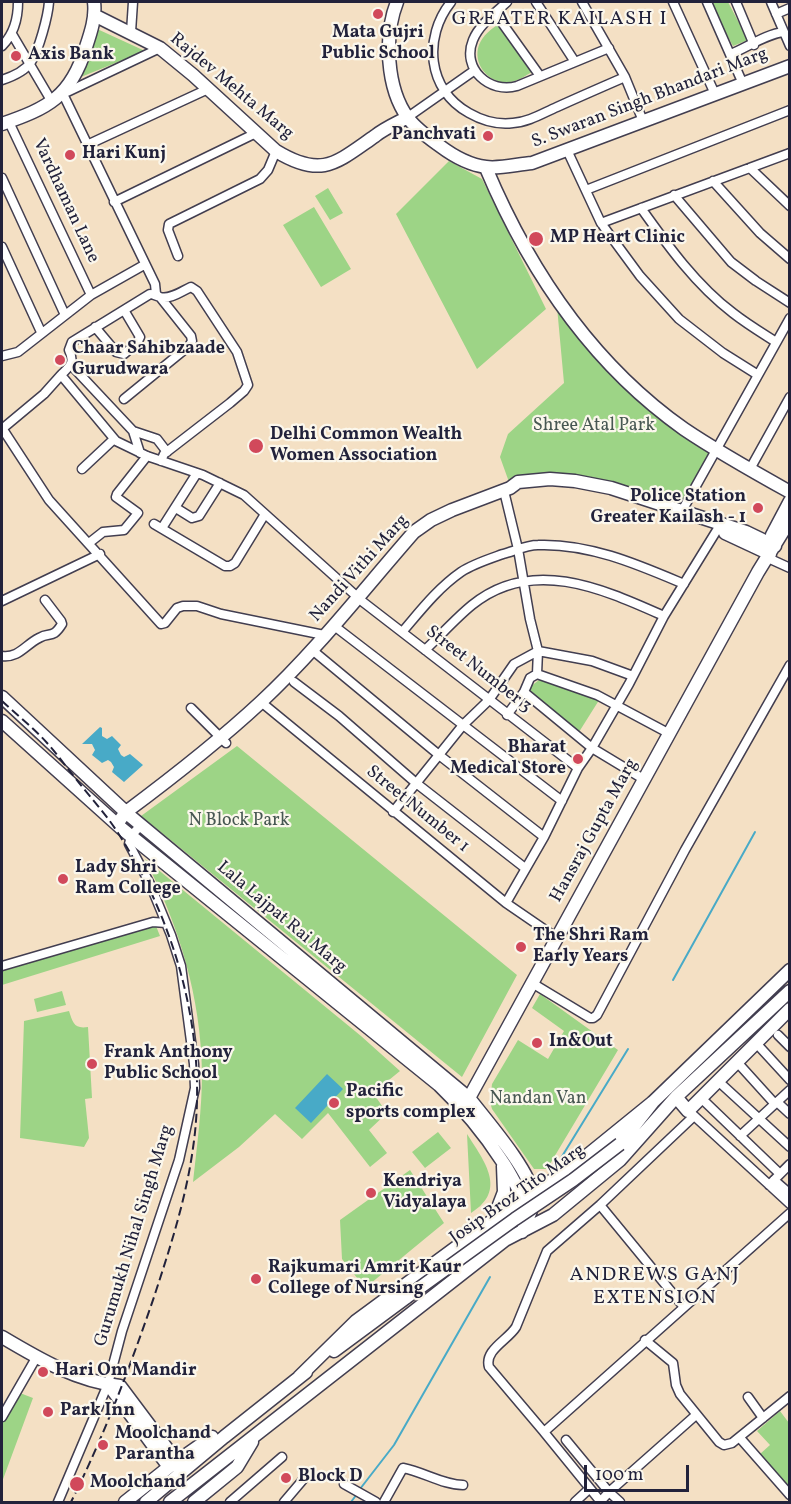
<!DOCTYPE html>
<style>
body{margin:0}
#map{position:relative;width:791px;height:1504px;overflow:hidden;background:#f4e0c4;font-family:Vollkorn,serif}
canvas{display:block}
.frame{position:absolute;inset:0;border:3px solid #22223b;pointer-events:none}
.scale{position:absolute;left:584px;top:1465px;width:105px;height:27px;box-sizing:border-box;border:3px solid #22223b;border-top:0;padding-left:8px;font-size:18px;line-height:21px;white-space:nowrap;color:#22223b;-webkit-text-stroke:4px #fbf7ec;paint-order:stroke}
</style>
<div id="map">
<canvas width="791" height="1504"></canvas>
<div class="frame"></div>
<div class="scale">100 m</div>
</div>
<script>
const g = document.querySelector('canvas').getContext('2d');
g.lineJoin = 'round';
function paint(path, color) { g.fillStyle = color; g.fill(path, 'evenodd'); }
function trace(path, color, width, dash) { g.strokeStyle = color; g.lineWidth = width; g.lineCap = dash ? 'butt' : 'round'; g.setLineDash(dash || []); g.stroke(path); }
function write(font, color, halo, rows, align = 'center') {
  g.font = font + ' Vollkorn,serif'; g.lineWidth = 4.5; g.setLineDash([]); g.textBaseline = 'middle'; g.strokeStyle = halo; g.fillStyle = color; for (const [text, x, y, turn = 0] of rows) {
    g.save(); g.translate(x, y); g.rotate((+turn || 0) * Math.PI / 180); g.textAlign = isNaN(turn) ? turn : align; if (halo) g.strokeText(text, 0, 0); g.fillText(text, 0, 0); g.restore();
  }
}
const green = new Path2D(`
 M709 2H728L748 40 733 46Z
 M499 24 532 72C525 76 518 81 510 82 489 85 472 64 479 45 483 35 491 29 499 24Z
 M95 28 145 51 76 79Z
 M449 161 482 179 546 309 477 369 396 214Z
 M328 188 343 213 330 220 315 196Z
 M314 207 351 269 321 287 283 225Z
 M557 307 620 381 713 450 681 509 569 476 509 482 500 457 508 434 564 383Z
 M539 680 601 697 579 732 529 693 530 687Z
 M237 746 517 975 462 1077 141 816Z
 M145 859 361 1036 400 1071 373 1093 387 1113 369 1130 387 1153 370 1167 328 1113 302 1139 275 1114 239 1147 193 1182C197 1146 202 1109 202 1073 201 997 179 926 145 859Z
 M156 926 160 936 2 985V971Z
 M62 991 66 1005 37 1012 34 999Z
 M540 994 618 1050 547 1169H534L492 1109 490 1102 492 1084 518 1040 548 1059 564 1031 532 1008Z
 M69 1011C73 1023 74 1029 88 1027L92 1098 85 1099 89 1138 84 1147 20 1138 24 1021Z
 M438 1132 451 1148 425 1168 412 1152Z
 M467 1134C484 1161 508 1190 471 1213Z
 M410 1170 444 1223 365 1288 342 1259 340 1220Z
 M20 1393 33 1398 2 1482V1423Z
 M780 1411 789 1423V1489L760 1454 770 1445 757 1431Z`);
const water = new Path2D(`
 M100 727 102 728V736L107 739 112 736 121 745 118 749 121 755 124 757 130 754 143 765 124 782 112 772 114 767 111 762 108 760 102 763 92 755 95 750 92 744H82Z
 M327 1074 343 1089 311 1123 295 1108Z`);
const stream = new Path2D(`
 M673 980 755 832
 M561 1158 628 1049
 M360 1489 394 1445 490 1277
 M351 1502 357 1494`);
const street = new Path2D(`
 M451 2C423 37 427 90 469 113 483 121 497 125 513 123 529 122 543 113 557 107 579 97 602 87 625 77
 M507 2C495 13 479 25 473 40 461 69 490 94 517 86L609 48
 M536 2 575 62
 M582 2 625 77 643 121
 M673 2 715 94
 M707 2 743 84
 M736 2 754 45
 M771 2 790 46
 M495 13 540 76
 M776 14 790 8
 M131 32 133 2
 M12 34 52 102
 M2 46C14 34 18 19 18 2
 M731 54C748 47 766 34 784 32
 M2 80C11 77 25 71 31 62 39 50 48 16 49 2
 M408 117 475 70
 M9 122 91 295
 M87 145 208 89
 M567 150 601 223 640 276 679 319 723 353 758 375
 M750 168 790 206
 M2 178 65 315
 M713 181 760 233 790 259
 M586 190 790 110
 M674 195 731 262 756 281 790 303
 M114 202 256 133
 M641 208C668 246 696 285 733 313 747 324 762 333 776 342
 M601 223 790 153
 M2 247 41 332
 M178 256 168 230 169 224 260 179 268 170 276 151
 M156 294 155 284 63 94 160 48
 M95 327 116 352 124 354 137 343 140 337 124 310
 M2 356 18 352 91 295 144 265
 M71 365 133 431 140 453
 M124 399 189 346 192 341 191 336 160 297
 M2 428 49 500 161 624 165 623 177 608 183 606H197L221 614 324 635
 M2 429 44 394 61 375
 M133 431 157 439 167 452
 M161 461 164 454 230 403 244 391 248 385 237 352 197 291 191 287C182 291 170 300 160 297 156 296 153 294 150 294L72 342 69 350C75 363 70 366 61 375L116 441 147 456 203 475 244 495 363 602 578 768
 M82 469 114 439
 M750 469 790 397
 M504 491 518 549 530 619 538 651 537 674
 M176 508 192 518 199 516 220 483
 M678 518 790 318
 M154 524 225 566H230L235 563 265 514
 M162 528 197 473
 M89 543 103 532 124 530 138 513 116 497 117 494 147 456
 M768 558 790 568
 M2 601 100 554
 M333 625 562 801
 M403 631C421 610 438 588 461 572 473 564 489 559 503 554 514 551 527 545 538 545 589 543 639 565 684 584
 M311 649 439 755 544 837
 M425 650C441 635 456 618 472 605 532 556 603 589 664 616
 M2 656C19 658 25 645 39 638 50 631 52 640 62 624L61 621 45 600
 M537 674 597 695 670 734
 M294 682 339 716 416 783 525 868
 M524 692 592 748 645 780
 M261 702 506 903 557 938
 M191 708 226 743
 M507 715 524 692 530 678 537 674
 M393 812 463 725 489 700 514 664 538 651 592 661 633 676
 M506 903 544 837 578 768 592 748 629 684 664 616 717 530
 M2 966 153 922 166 923
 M532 983 590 1018H593L597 1015 685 850 790 665
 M778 1035 790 1047
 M756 1043 790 1080
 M737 1062 775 1104
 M718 1081 790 1147
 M701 1098 780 1174
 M777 1102 790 1114
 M691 1113 790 1204
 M740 1136 790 1090
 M774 1180 790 1194
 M769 1185 790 1164
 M600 1205 683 1306
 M645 1340 673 1363 676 1385 680 1394 719 1442 724 1445 732 1443 790 1396
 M748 1397 763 1418
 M2 1417 36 1358
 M544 1432 489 1367C484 1350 508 1340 516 1327L547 1251 600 1205 694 1116
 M740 1438 790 1495
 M566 1440 609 1492 600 1502
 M344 1484 376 1502
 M58 1502 108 1384 122 1331 179 1160 195 1088 194 1064 181 966 171 935 150 884 129 844 131 836 141 825
 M230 1502 282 1457
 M284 1502 307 1475
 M384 1502 403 1468C424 1472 443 1485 463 1485
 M575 1502 589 1489
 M601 1502 544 1432 790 1213
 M620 1502 609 1492 696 1415`);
const secondary = new Path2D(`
 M397 2C384 35 386 88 408 118 416 129 429 138 440 146 452 155 470 165 486 167 500 169 518 164 532 163L790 66
 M94 15 160 48 193 75 276 151C322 179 336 163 375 136 385 128 397 123 408 117
 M2 124C48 108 71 97 86 47 91 32 96 17 94 2
 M486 168C529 270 592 364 684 429 718 452 754 472 790 492
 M725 533 770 554
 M772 535 790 501
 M2 697 130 816 469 1098C485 1119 531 1171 533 1196 534 1210 526 1220 522 1232
 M2 721 121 828 439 1085C462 1107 484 1133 502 1161 510 1172 516 1186 523 1198
 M117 824 126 812C173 777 217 743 261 702 316 651 364 589 414 532L431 520 452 510 510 488 518 482 550 479 575 481 611 488 746 532 775 546
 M676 1097 688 1111 790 1009
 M464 1102 469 1098 758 572 790 520
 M620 1144 653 1102 790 970
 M494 1218 504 1192 503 1166
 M2 1337C39 1359 76 1381 120 1386L177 1462
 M334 1351 407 1297
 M299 1377 356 1321 523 1198 568 1171 653 1102
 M108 1384 169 1467
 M125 1502 169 1467 212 1437
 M146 1502 224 1437 306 1372
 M170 1502 505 1240 553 1215 620 1160 676 1097 790 991
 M194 1502 237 1467 252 1442`);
const rail = new Path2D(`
 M2 701C17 715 34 728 48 744 58 755 67 768 76 779 90 797 106 814 118 833 177 924 209 1040 193 1148 186 1199 170 1248 154 1297 130 1367 104 1436 71 1502`);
const secondaryBridge = new Path2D(`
 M407 1297 515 1219 573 1180 620 1144`);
const markers = [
 [378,14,6,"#d1495b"],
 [16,56,6,"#d1495b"],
 [488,136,6,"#d1495b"],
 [70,155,6,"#d1495b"],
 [536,239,8,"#d1495b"],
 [60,360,6,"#d1495b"],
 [256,446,8,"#d1495b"],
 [758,508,6,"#d1495b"],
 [578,759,6,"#d1495b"],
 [63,879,6,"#d1495b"],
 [521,947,6,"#d1495b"],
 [537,1043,6,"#d1495b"],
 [92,1064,6,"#d1495b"],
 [334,1103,6,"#d1495b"],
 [371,1193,6,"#d1495b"],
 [256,1279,6,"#d1495b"],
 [43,1372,6,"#d1495b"],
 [48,1412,6,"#d1495b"],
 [103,1445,6,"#d1495b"],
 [286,1478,6,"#d1495b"],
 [77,1484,8,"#d1495b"]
];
const poiNames = [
 ["Mata Gujri",378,34,"center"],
 ["Public School",378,55,"center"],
 ["Axis Bank",28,56],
 ["Panchvati",476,136,"right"],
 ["Hari Kunj",82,155],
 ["MP Heart Clinic",550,239],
 ["Chaar Sahibzaade",72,350],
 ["Gurudwara",72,371],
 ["Delhi Common Wealth",270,436],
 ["Women Association",270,457],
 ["Police Station",746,498,"right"],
 ["Greater Kailash - 1",746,519,"right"],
 ["Bharat",566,749,"right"],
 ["Medical Store",566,770,"right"],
 ["Lady Shri",75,869],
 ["Ram College",75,890],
 ["The Shri Ram",533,937],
 ["Early Years",533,958],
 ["In&Out",549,1043],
 ["Frank Anthony",104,1054],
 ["Public School",104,1075],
 ["Pacific",346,1093],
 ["sports complex",346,1114],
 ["Kendriya",383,1183],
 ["Vidyalaya",383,1204],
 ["Rajkumari Amrit Kaur",268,1269],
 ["College of Nursing",268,1290],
 ["Hari Om Mandir",55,1372],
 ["Park Inn",60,1412],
 ["Moolchand",115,1435],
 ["Parantha",115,1456],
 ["Block D",298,1478],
 ["Moolchand",90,1484]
];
const streetNames = [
 ["Rajdev Mehta Marg",231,87,40],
 ["S. Swaran Singh Bhandari Marg",650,99,-21],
 ["Vardhaman Lane",65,201,65],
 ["Nandi Vithi Marg",360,569,-48],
 ["Street Number 3",478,670,38],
 ["Street Number 1",417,810,39],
 ["Hansraj Gupta Marg",595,831,-61],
 ["Lala Lajpat Rai Marg",281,918,40],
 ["Josip Broz Tito Marg",518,1195,-35],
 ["Gurumukh Nihal Singh Marg",135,1236,-73]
];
const parkNames = [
 ["Shree Atal Park",594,427],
 ["N Block Park",239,822],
 ["Nandan Van",538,1100]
];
const neighbourhoodNames = [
 ["GREATER KAILASH I",560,20],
 ["ANDREWS GANJ",655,1276],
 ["EXTENSION",655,1299]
];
paint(green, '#9dd486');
paint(water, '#48aac7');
trace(stream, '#48aac7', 2);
trace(street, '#423e50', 11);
trace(secondary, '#423e50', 15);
trace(street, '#fff', 8);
trace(secondary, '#fff', 12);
trace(rail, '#22223b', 2, [9, 4.5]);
trace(secondaryBridge, '#423e50', 15, []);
trace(secondaryBridge, '#fff', 12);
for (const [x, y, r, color] of markers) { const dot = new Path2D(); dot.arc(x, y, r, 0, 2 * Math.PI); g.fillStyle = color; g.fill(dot); trace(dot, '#fbf7ec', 2); }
write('bold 18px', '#22223b', '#fbf7ec', poiNames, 'left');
write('18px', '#22223b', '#fbf7ec', streetNames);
write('18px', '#475752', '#fbf7ec', parkNames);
g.letterSpacing = '1.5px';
write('20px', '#22223b', '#fbf7ec', neighbourhoodNames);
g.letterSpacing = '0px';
</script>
